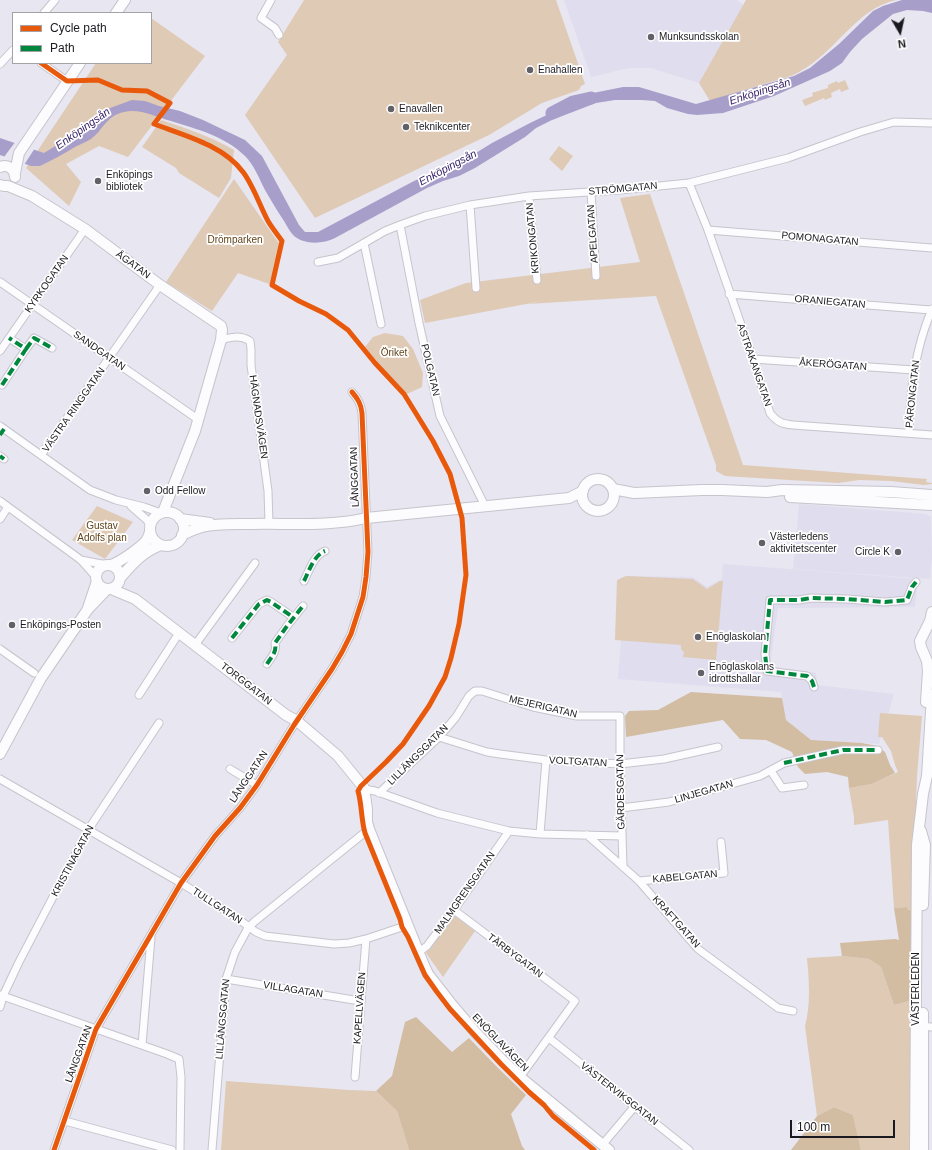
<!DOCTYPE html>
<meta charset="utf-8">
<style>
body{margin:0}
#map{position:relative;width:932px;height:1150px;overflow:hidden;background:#e8e6f0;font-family:Helvetica,sans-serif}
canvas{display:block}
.legend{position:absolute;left:12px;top:12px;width:140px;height:52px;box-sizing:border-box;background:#fff;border:1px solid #a3a3a5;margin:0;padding:5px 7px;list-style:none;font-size:12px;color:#1a191f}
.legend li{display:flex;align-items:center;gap:8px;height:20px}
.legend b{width:20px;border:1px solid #a3a3a5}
.north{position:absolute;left:880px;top:12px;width:40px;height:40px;-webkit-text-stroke:3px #fff;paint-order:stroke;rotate:171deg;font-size:11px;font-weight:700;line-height:16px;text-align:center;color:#1a191f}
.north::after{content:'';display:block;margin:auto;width:14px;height:18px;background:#1a191f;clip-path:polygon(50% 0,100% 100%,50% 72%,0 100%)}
.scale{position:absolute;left:790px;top:1120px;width:105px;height:18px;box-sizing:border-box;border:2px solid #1a191f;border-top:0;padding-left:5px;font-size:12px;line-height:14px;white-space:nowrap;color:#1a191f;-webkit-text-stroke:3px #fff;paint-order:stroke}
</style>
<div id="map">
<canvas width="932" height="1150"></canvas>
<ul class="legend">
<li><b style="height:5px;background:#e8590c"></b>Cycle path</li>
<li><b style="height:5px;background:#00873e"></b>Path</li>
</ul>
<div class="north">N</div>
<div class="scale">100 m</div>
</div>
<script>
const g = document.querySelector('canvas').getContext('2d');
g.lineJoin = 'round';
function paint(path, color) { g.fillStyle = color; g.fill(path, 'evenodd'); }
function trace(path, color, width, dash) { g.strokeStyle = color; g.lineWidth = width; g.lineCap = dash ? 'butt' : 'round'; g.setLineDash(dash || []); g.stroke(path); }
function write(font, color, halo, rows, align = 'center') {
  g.font = font + ' Helvetica,sans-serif'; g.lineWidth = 3.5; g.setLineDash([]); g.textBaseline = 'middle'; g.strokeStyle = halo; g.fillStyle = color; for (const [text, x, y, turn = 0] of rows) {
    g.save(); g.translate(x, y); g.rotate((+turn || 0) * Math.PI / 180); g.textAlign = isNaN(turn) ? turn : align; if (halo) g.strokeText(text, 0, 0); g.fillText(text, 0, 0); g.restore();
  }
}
const built = new Path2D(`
 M564 0H736L744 5 699 83 651 68H630L616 71 591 77Z
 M799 504 926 514 931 517 932 558 930 579 793 569Z
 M723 564 918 579 915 607 778 608 770 666 816 673 817 685 894 694 879 744 811 740 786 720 781 692 618 679 626 576 693 577 707 587 722 579Z`);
const green = new Path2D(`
 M304 0H556L585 84 581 86 579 90 542 103 489 135 315 218 245 115 287 55 278 42Z
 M746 0H896C857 8 834 54 799 72 791 77 780 79 771 82 750 88 730 95 710 101L699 83Z
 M151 18 205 56 128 157 99 146 66 164 81 182 69 206 26 168 96 63H151Z
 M845 80 849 89 841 92 840 89 831 93 832 97 825 100 824 98 805 106 802 100 813 96 812 93 828 88V85L837 81 838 83Z
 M161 120C188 129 210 136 234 150L231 178 219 198 179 173 176 168 142 147Z
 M559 146 573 156 562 171 549 159Z
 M234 179 280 245 272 285 238 273 212 311 166 282Z
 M650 194 743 465 927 479 926 482 932 483V484L924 485 891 481 859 480 838 483 725 476 716 471V465L656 296 528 304 542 301 425 323 420 300 466 283 640 262 620 198Z
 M385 333 403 336 413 349 423 373 422 387 407 394 387 374 365 347 373 337Z
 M97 506 133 522 105 559 72 540Z
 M626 576 693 579 707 589 720 581H723L716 660 683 657 684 652 681 649V645L615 640 617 580Z
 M880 713 922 716 917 776 916 802 918 809 914 909 907 910V907L894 908 888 820 854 825V817L849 788 872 784 898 772 895 765 891 751 882 737H878Z
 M455 916 475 931 443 977 426 953Z
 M842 956 869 959 881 967 894 1005 914 1000 913 1096 910 1100V1107L914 1113 913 1150H861L853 1115 834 1107 817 1116 805 1026C811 1003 809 981 807 958Z
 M226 1081 349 1090 376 1091 397 1111 409 1150H221Z`);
const forest = new Path2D(`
 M691 692 782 698 786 720 811 740 862 743 877 746 885 752 890 765 895 773 872 784 849 788 848 777 827 772 805 774 798 767 792 752 766 740 740 739 723 720 626 737 625 716 629 711 658 710Z
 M907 907 908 910 914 909V1000L894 1005 881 967 869 959 842 956 840 943 895 939 899 940 894 908Z
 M416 1017 452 1052 469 1038 497 1067 526 1095 511 1114 522 1146 525 1150H409L397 1111 376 1091 392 1076 405 1022Z
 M834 1107 853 1115 861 1150H791L817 1116Z`);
const water = new Path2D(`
 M902 0H932V13L923 11 907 10 893 14 862 39 850 52 842 63 830 71 774 96 723 113 697 115 688 114 667 108 655 101 642 100H615L596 103 552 120 536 128 525 137 475 168 459 176 443 181 427 188 335 238C323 244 305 245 294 236 290 232 287 226 284 221 277 211 271 200 265 190 259 178 254 165 245 156 225 136 196 129 171 121 156 117 139 108 124 112 106 116 104 129 91 139 87 142 80 144 75 147 64 154 52 160 40 166H31L0 155V138L44 153 91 124 110 108 132 100 145 101 159 106 180 111 203 120 245 140 262 156 299 225 305 232H318L414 181 471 156 492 143 530 123 593 93 623 87H639L696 104 794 76 810 68 839 44 873 11 883 6Z`);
const pier = new Path2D(`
 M16 141 35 148 24 165 4 157Z`);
const river = new Path2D(`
 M552 113 573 102 591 98`);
const street = new Path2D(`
 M271 0 261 18 275 28 279 35
 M44 13 55 0
 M41 63 67 81
 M0 64 13 50
 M689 183 708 230 753 359 770 413C777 422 782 424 793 425L932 435
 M591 192 596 276
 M529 196 537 280
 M470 205 476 288
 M400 225 419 323 440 416 485 506
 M708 230 932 248
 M364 243 381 324
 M318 262 338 258 385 231 400 225 425 216 470 205 529 196 619 190 689 183 788 158 860 132 894 122 932 123
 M0 282 199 420
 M729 294 931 310
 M221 340C231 337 240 335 250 341L251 349V365L268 491 269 524
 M26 349 34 338 52 348
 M0 351 85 229
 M753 359 914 370
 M2 385 26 349 9 338
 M0 426 90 490 116 500 144 507 161 513
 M909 433C910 390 915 349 932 309
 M41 455 160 285
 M0 456 4 459
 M0 501 81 560 96 577
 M131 506 147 520 150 526
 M0 519 8 507
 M81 560 107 565
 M304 581C309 571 314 555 325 551
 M232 638 259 604 267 600 271 602 293 617
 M195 645 255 563
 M0 649 34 673
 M267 664C272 656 277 652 275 643L287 626 303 606
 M814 687 812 681 807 676 767 671 765 654 770 600H799L811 598 847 599 885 602 907 600 912 587 916 582
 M139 695 179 633
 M439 737 487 752 500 754 546 760 620 764 664 759 718 747
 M230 769 257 785
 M771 771 782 788 804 785
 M0 779 181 883 237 918 256 932 265 936 334 944 349 943 366 939 408 925
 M364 789 375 791 437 813 509 831 540 834 622 836
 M379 793 439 737 456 717 469 696 475 691H482L533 707 577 716H620V764L623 867
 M621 808 669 802 760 776 784 763 843 750H878
 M540 834 546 760
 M587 835 639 881 698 949 778 1008 793 1011
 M639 881 724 873 721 842
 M454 910 575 1001 520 1077
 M419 952 427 946 454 910 509 831
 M226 979 360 1001
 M0 995 167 1054 179 1059 181 1077 180 1150
 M0 1007 3 996 19 962 88 830 159 723
 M918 1026 932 1027
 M549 1038 689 1150
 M142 1045 151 938
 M355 1077 366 939
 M65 1121 172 1150
 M603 1144 635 1106
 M54 1150 96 1029 181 883 215 836 240 808 257 785 294 725 332 669 342 652 351 634 363 597 366 577 368 552 362 413C361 404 358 399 352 392
 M212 1150 226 979 235 952 248 928 254 922 369 829`);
const secondary = new Path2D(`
 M116 13 125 0
 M0 167C8 164 15 169 15 177
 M15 173 19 153 80 63
 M0 185 4 186H8L32 196 85 229 160 285 221 326 222 330 221 340 195 431 163 512
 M582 495a16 16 0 1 1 32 0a16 16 0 1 1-32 0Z
 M613 489 634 493 702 490H722L767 492 782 490 891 492 932 495
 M790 497 932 505
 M150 529a17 17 0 1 1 34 0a17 17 0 1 1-34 0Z
 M180 519 210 523
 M182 535C188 532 195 529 202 527 217 523 234 524 251 524 289 523 328 527 366 518L569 498 583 491
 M96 577a12 12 0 1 1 24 0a12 12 0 1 1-24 0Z
 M111 565C120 562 140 548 146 541 148 538 149 535 150 532
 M121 577C133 563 144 551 161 545
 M111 589 135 599 286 715 297 721 338 756 364 788 367 809V822L369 829 423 963 428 974 453 1006 476 1033 504 1062 520 1077 609 1150
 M88 608 97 581
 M926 702 928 671 927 661 921 647 920 641 930 621 932 612
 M0 754 41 678 88 609 107 589
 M921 831 925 845 923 905
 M915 1150 917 845 923 794 927 776 932 695
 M923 1150V1013`);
const quiet = new Path2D(`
 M26 349 34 338 52 348
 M2 385 26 349 9 338
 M0 435 4 429
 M0 456 4 459
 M304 581C309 571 314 555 325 551
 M232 638 259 604 267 600 271 602 293 617
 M267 664C272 656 277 652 275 643L287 626 303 606
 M814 687 812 681 807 676 767 671 765 654 770 600H799L811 598 847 599 885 602 907 600 912 587 916 582
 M784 763 843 750H878`);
const cycleway = new Path2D(`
 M41 63 67 81 98 80 122 90 147 91 170 103 154 124C183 135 223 145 243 172 253 185 260 206 268 221 272 228 278 235 282 241L272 285 299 301 326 314 348 330 375 363 404 394 433 441 450 474 462 518 466 575 459 624 451 658 445 677 429 706 403 744 386 762 361 786 358 791C362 805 361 819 365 833L400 919 402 927 408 937 425 975 437 992 450 1009 501 1064 529 1092 544 1105 553 1116 594 1150
 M54 1150 96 1029 181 883 215 836 240 808 257 785 294 725 332 669 342 652 351 634 363 597 366 577 368 552 362 413C361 404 358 399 352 392`);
const markers = [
 [651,37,4,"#626168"],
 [530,70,4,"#626168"],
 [391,109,4,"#626168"],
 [406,127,4,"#626168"],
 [98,181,4,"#626168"],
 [147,491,4,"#626168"],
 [762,543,4,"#626168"],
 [898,552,4,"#626168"],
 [12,625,4,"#626168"],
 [698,637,4,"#626168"],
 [701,673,4,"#626168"]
];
const poiNames = [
 ["Munksundsskolan",659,37],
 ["Enahallen",538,70],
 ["Enavallen",399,109],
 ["Teknikcenter",414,127],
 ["Enköpings",106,175],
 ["bibliotek",106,187],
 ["Odd Fellow",155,491],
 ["Västerledens",770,537],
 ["aktivitetscenter",770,549],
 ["Circle K",890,552,"right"],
 ["Enköpings-Posten",20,625],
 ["Enöglaskolan",706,637],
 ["Enöglaskolans",709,667],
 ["idrottshallar",709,679]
];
const streetNames = [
 ["STRÖMGATAN",623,189,-5],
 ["APELGATAN",593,234,-94],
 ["KRIKONGATAN",533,238,-95],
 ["POMONAGATAN",820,239,5],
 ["ÅGATAN",133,265,36],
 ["KYRKOGATAN",47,284,-55],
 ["ORANIEGATAN",830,302,5],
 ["SANDGATAN",99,351,35],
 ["ASTRAKANGATAN",754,365,71],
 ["ÅKERÖGATAN",833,365,4],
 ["POLGATAN",430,370,77],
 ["PÄRONGATAN",913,394,-84],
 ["VÄSTRA RINGGATAN",74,410,-55],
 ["HÄGNADSVÄGEN",258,417,82],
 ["LÅNGGATAN",355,477,-92],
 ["TORGGATAN",246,684,38],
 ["MEJERIGATAN",543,707,13],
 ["LILLÄNGSGATAN",418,755,-45],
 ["VOLTGATAN",578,762,3],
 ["LÅNGGATAN",249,777,-56],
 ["GÄRDESGATAN",621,792,-91],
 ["LINJEGATAN",704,792,-16],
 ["KRISTINAGATAN",73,861,-62],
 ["KABELGATAN",685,877,-5],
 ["MALMGRENSGATAN",465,893,-55],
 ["TULLGATAN",217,906,33],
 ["KRAFTGATAN",676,922,48],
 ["TÄRBYGATAN",515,956,37],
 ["VÄSTERLEDEN",916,989,-90],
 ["VILLAGATAN",293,990,9],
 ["KAPELLVÄGEN",360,1008,-86],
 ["LILLÄNGSGATAN",223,1019,-85],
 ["ENÖGLAVÄGEN",500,1043,46],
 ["LÅNGGATAN",79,1054,-70],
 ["VÄSTERVIKSGATAN",619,1094,38]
];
const parkNames = [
 ["Drömparken",235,240],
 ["Öriket",394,353],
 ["Gustav",102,526],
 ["Adolfs plan",102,538]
];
const waterNames = [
 ["Enköpingsån",760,92,-18],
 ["Enköpingsån",83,129,-35],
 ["Enköpingsån",448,168,-28]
];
paint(built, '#e0ddef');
paint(green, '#dfcab5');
paint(forest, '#d2bca2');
paint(water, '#a79fca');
paint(pier, '#e8e6f0');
trace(river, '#a79fca', 13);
trace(street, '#c6c4cc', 9);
trace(secondary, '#c6c4cc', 12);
trace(street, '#fcfbfd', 7);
trace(secondary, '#fcfbfd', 10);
trace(quiet, '#00873e', 4, [8, 4]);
trace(cycleway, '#e8590c', 5);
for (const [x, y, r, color] of markers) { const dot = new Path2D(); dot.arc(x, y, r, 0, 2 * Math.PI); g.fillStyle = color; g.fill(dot); trace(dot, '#fff', 1.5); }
write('10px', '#1a191f', '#fff', poiNames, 'left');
write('10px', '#1a191f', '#fff', streetNames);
write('10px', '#61451b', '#fff', parkNames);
write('italic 11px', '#39256a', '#fff', waterNames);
</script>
